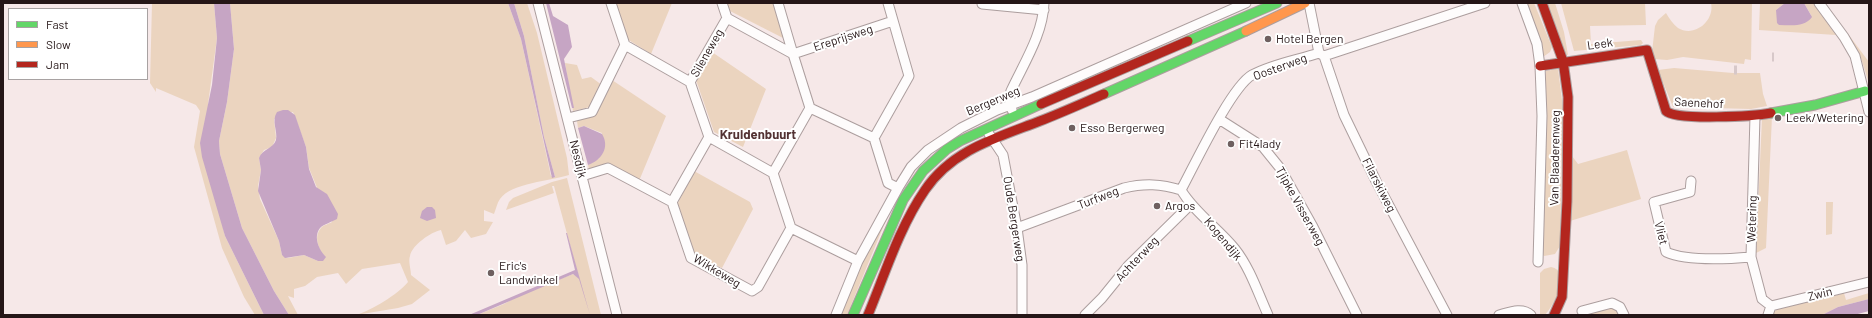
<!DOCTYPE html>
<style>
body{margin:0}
#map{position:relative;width:1872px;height:318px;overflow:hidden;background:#f6e8e8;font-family:Barlow,sans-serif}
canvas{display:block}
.frame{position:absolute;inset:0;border:4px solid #251617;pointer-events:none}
.legend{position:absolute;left:8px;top:8px;width:140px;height:72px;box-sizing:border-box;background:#fff;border:1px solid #a8a2a2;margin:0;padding:5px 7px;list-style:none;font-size:12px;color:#251617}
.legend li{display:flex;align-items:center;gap:8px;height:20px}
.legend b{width:20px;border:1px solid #a8a2a2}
</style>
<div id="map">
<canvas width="1872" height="318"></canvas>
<div class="frame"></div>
<ul class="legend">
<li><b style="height:5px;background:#63d668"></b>Fast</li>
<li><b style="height:5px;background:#ff974d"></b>Slow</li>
<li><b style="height:5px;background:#b3261e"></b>Jam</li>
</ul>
</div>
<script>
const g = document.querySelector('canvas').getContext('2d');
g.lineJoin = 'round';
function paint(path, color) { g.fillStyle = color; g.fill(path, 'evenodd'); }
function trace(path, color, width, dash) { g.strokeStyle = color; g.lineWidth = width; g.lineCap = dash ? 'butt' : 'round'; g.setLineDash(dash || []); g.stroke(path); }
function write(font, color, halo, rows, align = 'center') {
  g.font = font + ' Barlow,sans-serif'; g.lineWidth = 4; g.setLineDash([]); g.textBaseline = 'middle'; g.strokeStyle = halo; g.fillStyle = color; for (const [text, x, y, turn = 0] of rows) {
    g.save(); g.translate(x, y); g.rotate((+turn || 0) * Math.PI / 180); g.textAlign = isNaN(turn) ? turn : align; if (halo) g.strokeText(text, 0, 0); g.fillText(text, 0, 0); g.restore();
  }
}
const green = new Path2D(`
 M152 3H214L217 38 208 104 219 210 225 236 264 315H255L244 297 222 248 194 147 200 111 196 105 156 88V92L150 83Z
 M230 3H508L521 39 551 176 555 177 544 137 524 36 514 3H527L537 33 567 158 569 175C551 181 511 183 500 199 497 203 496 209 494 214L484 210V221L493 222 486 234 471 238 465 230 456 241 446 245 441 230C431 232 412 245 410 256 408 261 411 270 411 275L430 290 412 304 398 308 356 315C372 310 397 295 408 282L400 263 362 269 346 284 338 273 317 277 305 286 294 289V298L288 296 298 315H289L274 291 242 228 220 154 219 141 227 102 234 49ZM293 112 306 147 309 168 318 190 325 193 332 222C329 224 323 225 321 228 313 237 319 250 325 257L318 261 304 255 288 258 282 255 279 241 260 199 258 186 261 170 259 158 264 150 272 147 276 138 274 119Z
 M616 3H672L651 54 627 39Z
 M727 3H774L785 39 730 11Z
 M1524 3H1534L1552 47 1550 52 1543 57 1542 56Z
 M1547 3H1555L1564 32 1568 55 1565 54Z
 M1561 3H1645L1646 25 1590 26 1591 44 1641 40 1643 43 1641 45 1574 51Z
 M1711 3H1752L1751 60 1745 59 1744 64 1683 57 1667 60 1654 59 1652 52 1655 26 1658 20 1666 13C1669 18 1673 24 1678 28 1694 38 1715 21 1711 3Z
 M1760 3H1785L1776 10 1811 15 1804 3H1813L1836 35 1759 30Z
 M1848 34 1869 62V84L1862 61Z
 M712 52 766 89 743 147 714 132 696 80Z
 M565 63 577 65 582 79 591 77 602 85 590 107 573 111Z
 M1674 68 1733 73H1760L1763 94 1767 106 1751 109 1673 107 1658 70Z
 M1558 69 1563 108 1560 246 1555 254 1544 256 1542 253 1545 79 1546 71Z
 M612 80 666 116 639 181 606 164 589 169 588 165 599 158 602 133 584 126 578 128 577 121 594 115Z
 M1772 116 1766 248 1756 253 1762 118Z
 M1627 150 1641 199 1570 221 1572 156 1578 164Z
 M694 171 750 202 753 209 722 268 693 254 677 205Z
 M567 178 601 315H477L504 304 520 295 573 274 579 278 554 186H552L554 193 506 210 509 202 513 198 552 182Z
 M1826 202H1833L1832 234 1826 235Z
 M891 208 847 315H838L863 258Z
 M1551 267C1572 271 1554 305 1545 315H1540V273L1544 269Z
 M1844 293 1846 300 1869 293V299L1838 307 1822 315H1772C1780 299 1827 300 1844 293Z
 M1610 309H1617L1619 315H1571H1582Z`);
const water = new Path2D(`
 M214 3H230L234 49 227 102 219 141 220 154 242 228 274 291 289 315H264L225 236 202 157 200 143 212 85 217 38Z
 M508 3H514L524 36 544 137 555 177 552 178 521 39Z
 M546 3H549L553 16 568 25 572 47 564 59 574 108H572Z
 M1785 3H1804L1812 17C1804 28 1790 25 1779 25L1777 23 1776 10Z
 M283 110H288L295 115 306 147 309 169 316 187 327 194 338 214 337 219C332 222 324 224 320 228 313 237 319 250 326 257L323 261H318L304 255 285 258 282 255 279 241 258 191 261 170 259 158C262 149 273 149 276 140 278 131 271 121 277 112Z
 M584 126 602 134C610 147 602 160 588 165L578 128Z
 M427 207H432L435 210 436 218 427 221 420 218 422 211Z
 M566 233H567L590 315 579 279 573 274 477 315H469L575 270Z
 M1869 299V311L1854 315H1822L1838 307Z`);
const streetTunnel = new Path2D(`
 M1772 57H1774
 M1734 70H1737`);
const street = new Path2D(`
 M538 3 617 315
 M778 3 793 54 893 21
 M1309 3 1319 53
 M1522 3 1537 44 1540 66 1542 116 1538 262
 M1819 3 1844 37 1855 56 1869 112
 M982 4 1044 10
 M727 18 793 54 810 108 773 173
 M625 45 690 82 709 137 672 202
 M1319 53 1324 56 1344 115 1376 181 1447 315
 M1324 56 1485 3
 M690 82 727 18 722 3
 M810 108 874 138 888 183 898 188
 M1012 110 1009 97 1011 91C1024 63 1043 34 1044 3
 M1755 116 1751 257 1762 299 1771 306 1768 315
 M568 118 592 112 625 45 611 3
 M1219 119 1263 147 1280 168 1313 227 1357 315
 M989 134 1003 155 1017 228 1022 265V315
 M709 137 773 173 791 228
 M874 138 909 76 888 3
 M582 176 608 168 672 202 691 258 752 291 758 287 791 228
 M1691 181 1690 192 1654 202 1666 252C1686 261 1728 259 1751 257
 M1181 190C1194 166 1231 87 1252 75 1272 64 1297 60 1319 53
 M1181 190C1195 213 1218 228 1235 249 1250 268 1258 293 1268 315
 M791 228 858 261
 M1017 228 1124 188C1145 183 1161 184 1181 190
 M1771 306 1869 282
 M1582 311 1612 303 1620 307 1624 315
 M836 315 858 261 898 188 911 167 928 150 961 128 997 110 1032 97 1246 3
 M1085 315 1102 298 1128 266 1190 205
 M1499 315C1510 312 1522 307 1531 315`);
const fast = new Path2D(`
 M1188 41 1277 3
 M1104 94 1246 31
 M1771 113 1815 105 1865 91
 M853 315 903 200 923 171 947 149 960 141 1041 104`);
const slow = new Path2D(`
 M1246 31 1305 3`);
const jam = new Path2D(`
 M1542 3 1563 61 1568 97 1567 201 1562 297 1554 315
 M1540 66 1647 50 1666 111C1676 121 1756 116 1771 113
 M1041 104 1188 41
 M868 315C885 274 899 228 925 190 952 150 996 138 1040 121 1061 113 1083 103 1104 94`);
const markers = [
 [1268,39,4,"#6e6060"],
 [1778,118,4,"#6e6060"],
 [1072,128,4,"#6e6060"],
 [1231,144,4,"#6e6060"],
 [1157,206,4,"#6e6060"],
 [491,273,4,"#6e6060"]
];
const streetNames = [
 ["Ereprijsweg",843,38,-18],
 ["Leek",1600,44,-8],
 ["Sileneweg",707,53,-60],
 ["Oosterweg",1280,67,-20],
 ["Bergerweg",993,101,-23],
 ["Saenehof",1699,103,3],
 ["Van Blaaderenweg",1555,158,-89],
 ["Nesdijk",578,159,76],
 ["Filarskiweg",1379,185,63],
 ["Turfweg",1098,198,-21],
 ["Tjipke Visserweg",1300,206,61],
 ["Oude Bergerweg",1014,219,81],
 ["Wetering",1752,219,-88],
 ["Vliet",1661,233,76],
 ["Kogendijk",1223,239,50],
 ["Achterweg",1137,259,-47],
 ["Wikkeweg",717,271,31],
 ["Zwin",1820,294,-14]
];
const poiNames = [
 ["Hotel Bergen",1276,39],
 ["Leek/Wetering",1786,118],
 ["Esso Bergerweg",1080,128],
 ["Fit4lady",1239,144],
 ["Argos",1165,206],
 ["Eric's",499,266],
 ["Landwinkel",499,280]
];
const neighbourhoodNames = [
 ["Kruidenbuurt",758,135]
];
paint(green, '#ebd4bf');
paint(water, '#c6a5c4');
trace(streetTunnel, '#d7c8c9', 9, [9, 4.5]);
trace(street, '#ac9e9e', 11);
trace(fast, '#ac9e9e', 11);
trace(slow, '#ac9e9e', 11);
trace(jam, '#ac9e9e', 11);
trace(street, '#fefcfc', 9);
trace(fast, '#63d668', 9);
trace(slow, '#ff974d', 9);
trace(jam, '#b3261e', 9);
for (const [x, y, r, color] of markers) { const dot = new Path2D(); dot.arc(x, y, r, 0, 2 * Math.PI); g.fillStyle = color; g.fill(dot); trace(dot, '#fff', 1.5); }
write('12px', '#251617', '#fff', streetNames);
write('12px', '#251617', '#fff', poiNames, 'left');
write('bold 13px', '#533334', '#fff', neighbourhoodNames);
</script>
